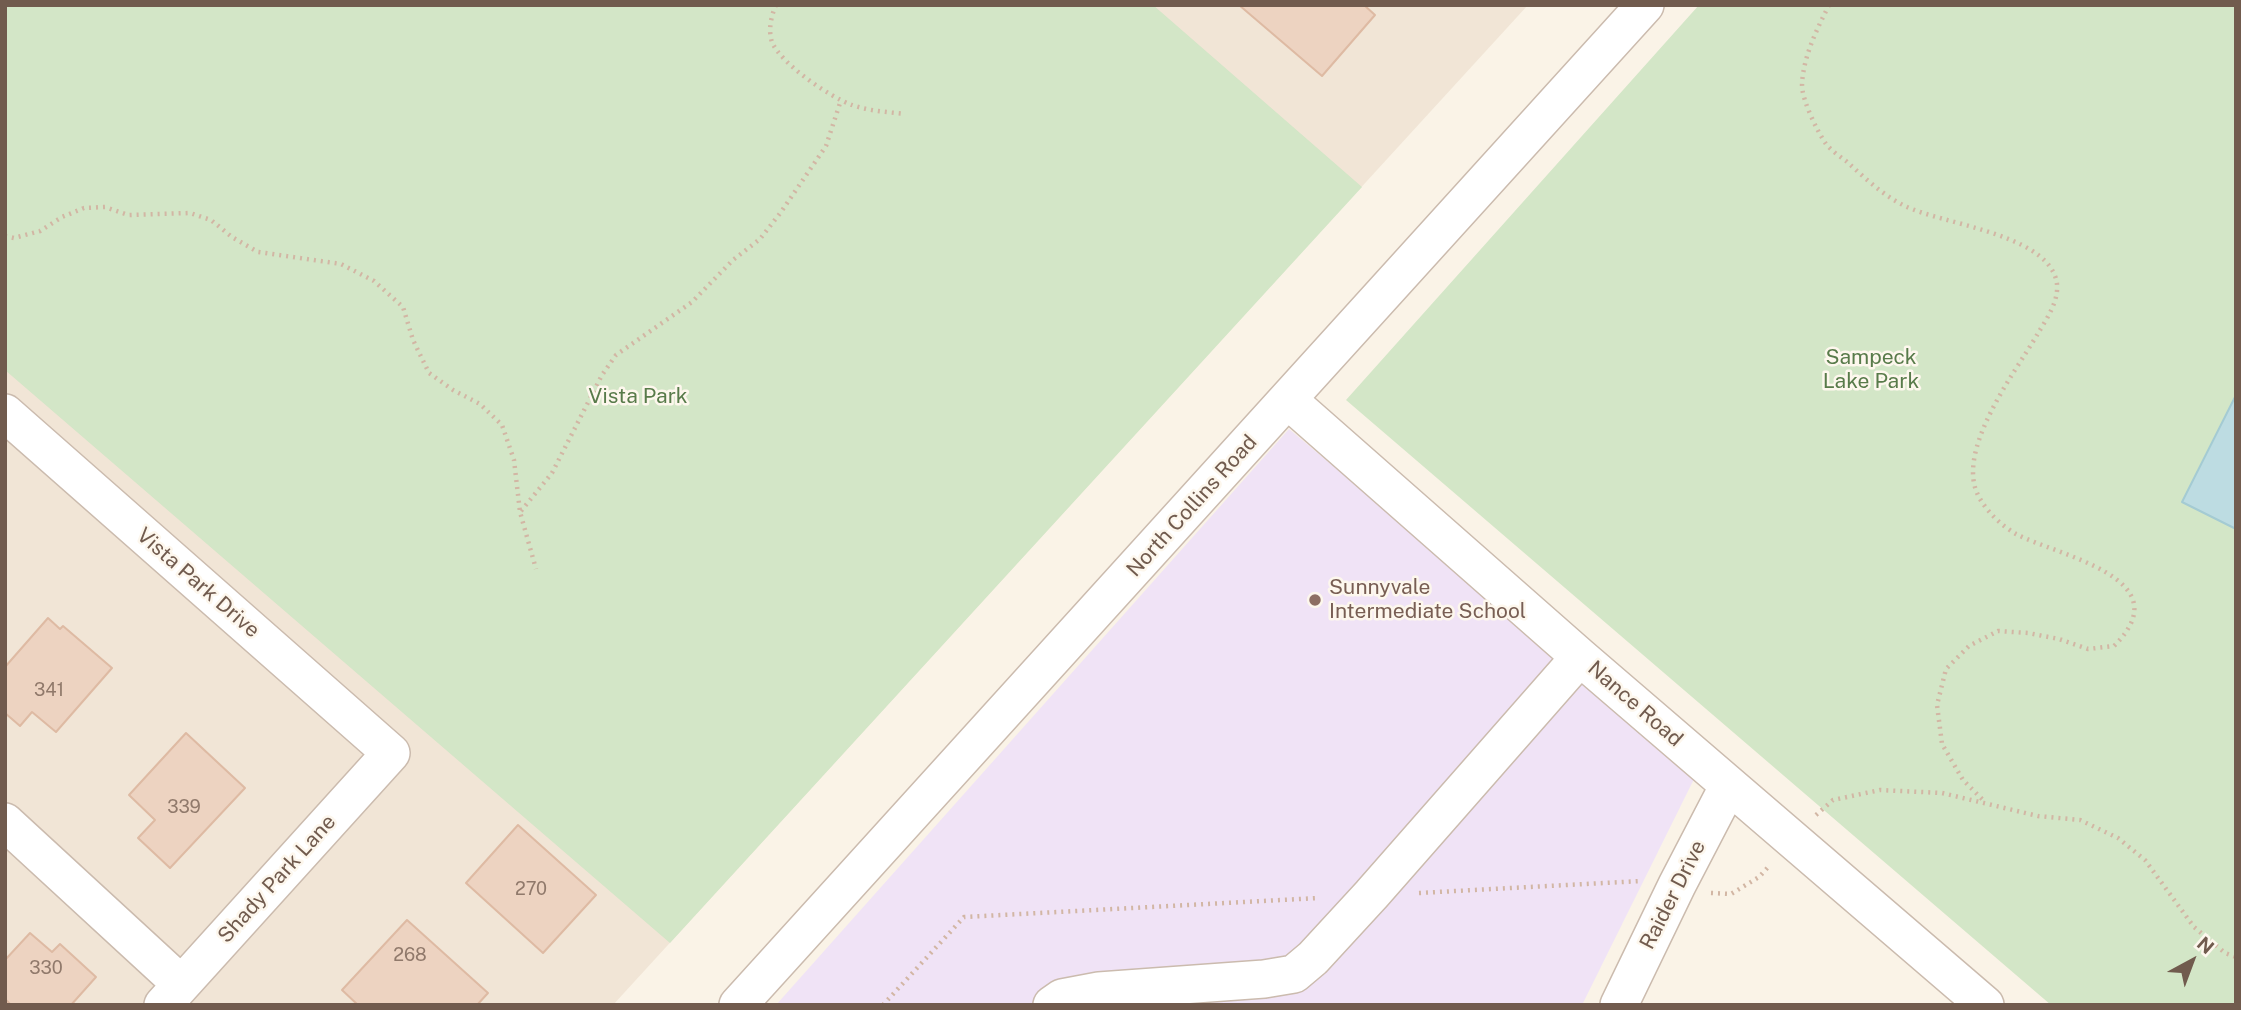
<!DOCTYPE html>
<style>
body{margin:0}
#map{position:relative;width:2241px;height:1010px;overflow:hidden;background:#faf3e7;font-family:"Public Sans",sans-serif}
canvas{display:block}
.frame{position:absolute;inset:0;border:7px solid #715b4e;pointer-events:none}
.north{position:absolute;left:2157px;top:926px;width:70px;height:70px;-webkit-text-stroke:5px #fdf7ed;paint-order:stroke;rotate:41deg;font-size:19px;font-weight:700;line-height:28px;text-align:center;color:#715b4e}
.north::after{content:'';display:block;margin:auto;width:24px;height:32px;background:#715b4e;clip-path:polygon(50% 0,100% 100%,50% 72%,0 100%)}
</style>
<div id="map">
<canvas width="2241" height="1010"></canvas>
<div class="frame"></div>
<div class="north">N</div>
</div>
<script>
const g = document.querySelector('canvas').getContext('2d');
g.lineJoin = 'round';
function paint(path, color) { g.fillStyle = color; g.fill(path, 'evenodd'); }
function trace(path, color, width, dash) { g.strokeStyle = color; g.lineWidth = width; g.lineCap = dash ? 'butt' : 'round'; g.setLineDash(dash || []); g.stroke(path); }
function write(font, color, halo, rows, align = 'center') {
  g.font = font + ' "Public Sans",sans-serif'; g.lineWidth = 5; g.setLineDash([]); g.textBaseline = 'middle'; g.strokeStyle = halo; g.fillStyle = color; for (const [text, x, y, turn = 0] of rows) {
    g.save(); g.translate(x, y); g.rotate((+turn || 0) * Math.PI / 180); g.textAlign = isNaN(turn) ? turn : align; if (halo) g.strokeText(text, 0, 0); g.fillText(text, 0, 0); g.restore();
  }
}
const residential = new Path2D(`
 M5 5H1528L613 1005H5Z`);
const education = new Path2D(`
 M1289 429 1698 771 1582 1005H776Z`);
const green = new Path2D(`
 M5 5H1153L1362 187 670 943 5 370Z
 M1699 5H2236V1005H2051L1346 400Z`);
const water = new Path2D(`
 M2236 395V529L2182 502Z`);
const building = new Path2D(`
 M1239 5H1364L1375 15 1322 76Z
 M48 618 60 629 63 626 112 668 56 732 32 712 20 726 5 713V667Z
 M186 733 245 788 170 868 138 838 155 820 129 795Z
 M518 825 596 895 543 953 466 883Z
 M407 920 488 993 477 1005H358L342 990Z
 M30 933 52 952 60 944 96 977 71 1005H11L5 999V960Z`);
const path = new Path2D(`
 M776 5C771 16 768 31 772 42 781 64 830 97 852 105 869 111 887 112 905 114
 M1829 5C1817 29 1803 57 1802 85 1802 100 1817 131 1826 144 1831 150 1839 156 1846 161 1864 177 1882 195 1905 206 1942 224 2039 233 2055 276 2063 296 2047 318 2037 335 2014 374 1954 452 1979 497 1987 512 2002 526 2016 534 2058 556 2183 578 2114 646L2088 649 2059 639 2028 633 1998 631 1969 646 1946 669 1937 705 1942 744 1963 780 1985 802
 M5 236 14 238 40 231 62 217 84 208 105 207 128 215 190 213 211 220 232 237 258 252 341 264 374 281 403 307 413 340 429 373 453 390 480 404 502 425 514 460 520 512 536 569
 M521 511 552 473 602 375 616 355 692 302 733 260 760 239 781 212 826 146 841 100
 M1816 815 1833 800 1880 790 1942 793 2038 816 2080 820 2118 838 2145 860 2194 927 2225 953 2236 957
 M1419 893 1641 881
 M1711 893 1731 894 1759 877 1770 865
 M883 1005 964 917 1319 898`);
const minor = new Path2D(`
 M1288 400 1580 657 1985 1005
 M5 413 391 753 163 1005
 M5 822 181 984
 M738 1005 1645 5
 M1052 1005 1062 998 1099 991 1264 979 1294 974 1313 958 1371 895 1580 657
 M1619 1005 1677 885 1729 785`);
const markers = [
 [1315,600,7,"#8d6e63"]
];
const numberNames = [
 ["341",49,690],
 ["339",184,807],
 ["270",531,889],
 ["268",410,955],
 ["330",46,968]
];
const parkNames = [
 ["Sampeck",1871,358],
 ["Lake Park",1871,382],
 ["Vista Park",638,397]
];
const streetNames = [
 ["North Collins Road",1192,506,-48],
 ["Vista Park Drive",198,583,41],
 ["Nance Road",1635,704,41],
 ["Shady Park Lane",277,879,-48],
 ["Raider Drive",1673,895,-63]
];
const educationNames = [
 ["Sunnyvale",1329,588],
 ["Intermediate School",1329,612]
];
paint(residential, '#f1e5d6');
paint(education, '#f0e3f6');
paint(green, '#d3e6c7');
paint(water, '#bddce2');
trace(water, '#a4cbd3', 2);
paint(building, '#edd3c1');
trace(building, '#debaa3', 2);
trace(minor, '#cbbbae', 40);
trace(path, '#d2b6a4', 4.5, [2, 5]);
trace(minor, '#fff', 37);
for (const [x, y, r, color] of markers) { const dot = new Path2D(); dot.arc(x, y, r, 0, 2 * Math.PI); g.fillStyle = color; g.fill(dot); trace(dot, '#fdf7ed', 2.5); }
write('18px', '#90796b', null, numberNames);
write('21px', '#587b4a', '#fdf7ed', parkNames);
write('21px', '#715b4e', '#fdf7ed', streetNames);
write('21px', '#785e54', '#fdf7ed', educationNames, 'left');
</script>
